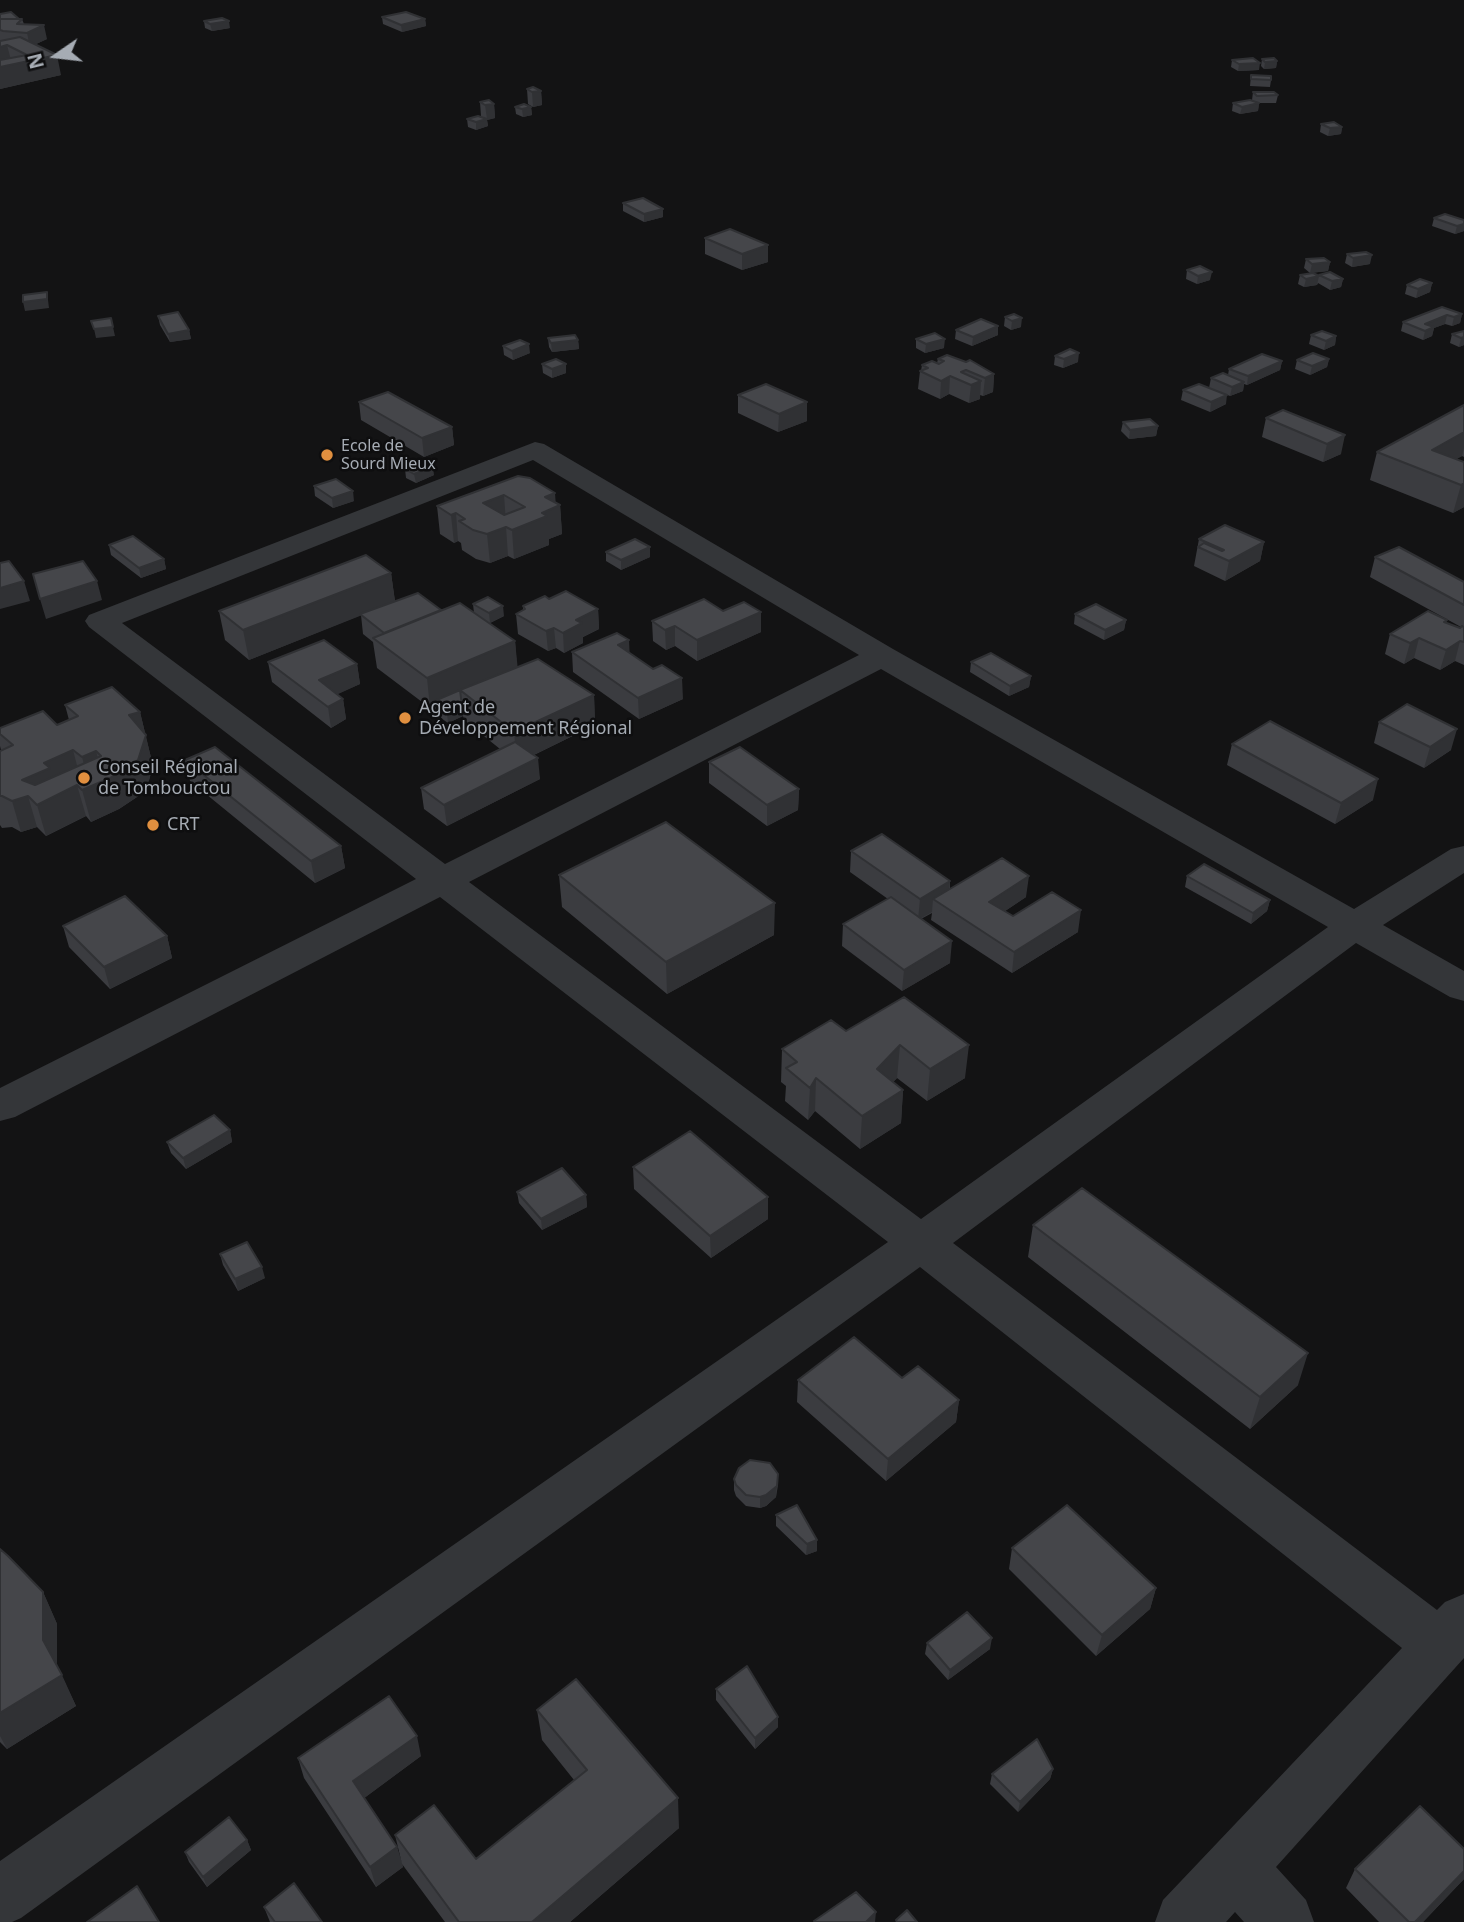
<!DOCTYPE html>
<meta charset="utf-8">
<style>
body{margin:0}
#map{position:relative;width:1464px;height:1922px;overflow:hidden;background:#131314;font-family:"Noto Sans",sans-serif}
canvas{display:block}
.north{position:absolute;left:21px;top:21px;width:70px;height:70px;-webkit-text-stroke:5px #0e0e0f;paint-order:stroke;rotate:256deg;font-size:19px;font-weight:700;line-height:28px;text-align:center;color:#a6acb4}
.north::after{content:'';display:block;margin:auto;width:24px;height:32px;background:#a6acb4;clip-path:polygon(50% 0,100% 100%,50% 72%,0 100%)}
</style>
<div id="map">
<canvas width="1464" height="1922"></canvas>
<div class="north">N</div>
</div>
<script>
const g = document.querySelector('canvas').getContext('2d');
g.lineJoin = 'round';
function paint(path, color) { g.fillStyle = color; g.fill(path, 'evenodd'); }
function trace(path, color, width, dash) { g.strokeStyle = color; g.lineWidth = width; g.lineCap = dash ? 'butt' : 'round'; g.setLineDash(dash || []); g.stroke(path); }
function write(font, color, halo, rows, align = 'center') {
  g.font = font + ' "Noto Sans",sans-serif'; g.lineWidth = 5; g.setLineDash([]); g.textBaseline = 'middle'; g.strokeStyle = halo; g.fillStyle = color; for (const [text, x, y, turn = 0] of rows) {
    g.save(); g.translate(x, y); g.rotate((+turn || 0) * Math.PI / 180); g.textAlign = isNaN(turn) ? turn : align; if (halo) g.strokeText(text, 0, 0); g.fillText(text, 0, 0); g.restore();
  }
}
const minor = new Path2D(`
 M535 442 544 444 893 649 1354 909 1451 849 1464 846V873L1383 925 1464 971V1001L1450 997 1356 943 953 1243 1437 1610 1445 1602 1464 1594V1658L1276 1867 1306 1900 1314 1922H1244L1235 1912 1226 1922H1155L1163 1900 1402 1648 920 1267 21 1918 12 1922H0V1861L888 1242 440 897 15 1117 0 1121V1088L416 879 89 627 85 621 89 615ZM533 460 859 655 445 864 122 623ZM881 669 1328 927 921 1219 469 882Z`);
const wall = new Path2D(`
 M0 14 22 19 24 24 47 39 36 44 61 75 0 89Z
 M382 17 425 19 426 26 402 32 383 24Z
 M204 21 230 28 212 31 205 28Z
 M1262 59 1277 61 1276 68 1264 69 1261 66Z
 M1232 60 1259 70 1238 71 1231 67Z
 M1251 75 1271 80 1270 87 1250 86Z
 M527 89 541 91 542 105 533 107 528 104Z
 M1253 92 1278 95 1276 103H1259L1258 111 1240 114 1232 111 1233 103 1253 101 1252 100Z
 M480 102 494 104 495 118 487 120 488 126 476 130 468 127 467 119 481 116Z
 M515 107H531L532 115 523 117 516 114Z
 M1321 124 1342 127 1341 134 1328 136 1320 132Z
 M623 203 663 209V217L644 222 623 211Z
 M1434 218 1464 220V231L1455 234 1432 226Z
 M705 238 768 262 742 270 705 254Z
 M1347 254 1370 264 1352 267 1345 263Z
 M1306 259 1330 262 1328 271 1310 273 1304 268Z
 M1187 270 1210 280 1197 284 1186 279Z
 M1300 275 1319 276V275L1343 279 1341 287 1330 290 1318 283 1317 285 1304 287 1298 284Z
 M1432 283 1430 292 1416 298 1405 294 1407 285Z
 M1442 307 1462 314 1460 323 1452 326 1445 324 1434 328 1432 336 1423 340 1401 331 1403 322Z
 M1014 314 1021 327 1011 330 1004 326 1005 317Z
 M158 316 189 330 191 339 170 342 160 325Z
 M1464 329V345L1459 347 1450 343 1452 334 1464 331Z
 M956 330 998 335 972 346 955 339Z
 M1311 335 1336 336 1335 345 1324 350 1309 344Z
 M548 338 578 340 579 349 552 352 549 347Z
 M916 339 944 348 925 353 916 348Z
 M503 346 530 353 513 360 504 355Z
 M1055 356 1078 362 1063 368 1054 365Z
 M938 359 994 374 993 392 983 396 980 395V399L969 403 949 394 940 399 918 389 920 371H921L922 365 937 363Z
 M1329 359 1327 367 1310 375 1295 369 1297 360Z
 M1282 361 1280 370 1247 385 1244 384 1243 391 1230 396 1209 388 1211 378 1228 375 1229 369Z
 M542 364H566V373L552 378 543 373Z
 M1183 390 1226 404 1210 412 1181 400Z
 M738 395 807 402V421L778 432 738 413Z
 M359 402 452 427 454 445 424 457 361 420Z
 M1464 406V457L1462 456 1456 459 1464 462V507L1453 513 1370 480 1377 452Z
 M1283 410 1341 454 1323 462 1262 437 1266 418Z
 M1123 422 1158 426 1156 436 1129 439 1121 431Z
 M405 469 434 475 416 483 406 478Z
 M518 476 560 505 562 534 549 539V545L514 559 508 556 490 563 476 559 462 550 461 543 458 541 454 543 440 534 437 506Z
 M314 486 354 501 333 508 315 496Z
 M1199 539 1264 542 1260 561 1225 581 1194 566Z
 M109 545 164 559 166 569 141 578 111 555Z
 M650 547V557L621 570 606 561V552Z
 M1375 557 1464 582V665L1455 661 1440 670 1414 658 1404 664 1385 654 1390 634 1447 620 1446 623 1460 628 1461 627 1370 577Z
 M391 573 395 601 441 610 474 613 473 604 504 616 490 623 515 641 517 667 594 695 595 725 534 755 540 779 447 826 424 809 421 788 500 749 464 720 463 716 448 723 434 713 433 707 430 708 377 668 373 642 363 634 361 615 249 660 225 640 219 611Z
 M549 599 598 609 599 629 583 637V643L564 653 556 648 548 651 518 634 516 614 523 610V606Z
 M723 611 761 632 697 661 675 646 666 650 653 641 652 621Z
 M1075 614 1126 620 1124 630 1104 640 1074 624Z
 M572 652 629 653 653 669 683 699 639 719 573 672Z
 M268 662 357 664 360 684 337 694 343 699 346 719 331 728 272 682Z
 M971 662 1031 676 1029 687 1009 696 970 672Z
 M65 705 140 712 153 766 146 791 119 809 91 822 86 816 46 836 37 827 21 832 12 827 2 828 0 825V751L1 750 0 746V728L57 725 69 720Z
 M1379 722 1451 750 1424 768 1374 743Z
 M1232 744 1373 800 1335 824 1227 765Z
 M185 760 341 846 345 868 315 883 190 781Z
 M709 762 799 789 798 810 767 826 709 783Z
 M851 851 950 881V889L1026 897 1005 911 1013 916 1078 932 1012 973 931 920 932 913 921 919 950 963 902 991 842 946 843 924 888 899 850 872Z
 M559 875 774 935 667 994 562 907Z
 M1187 876 1270 900 1267 911 1251 924 1185 887Z
 M63 926 167 936 172 958 110 989 69 947Z
 M904 997 965 1078 927 1101 897 1078 893 1082 903 1090 901 1123 860 1149 815 1111 808 1120 785 1101 786 1086 781 1082 782 1049 846 1031Z
 M230 1130 232 1142 186 1169 171 1153 167 1142Z
 M633 1167 768 1219 711 1258 634 1189Z
 M517 1192 586 1195 587 1207 542 1230 519 1203Z
 M1033 1225 1298 1385 1250 1429 1028 1257Z
 M220 1254 265 1278 238 1291 223 1265Z
 M902 1378 959 1400 956 1422 886 1481 797 1402 798 1380Z
 M734 1479 778 1485 776 1497 766 1506 760 1508 746 1506 736 1496 734 1490Z
 M776 1515 817 1551 806 1555 776 1526Z
 M1012 1548 1156 1588 1150 1609 1096 1656 1009 1569Z
 M0 1549 43 1592 57 1624V1666L76 1706 7 1749 0 1742Z
 M927 1643 990 1649 948 1680 925 1654Z
 M716 1689 778 1717V1727L755 1749 716 1700Z
 M537 1710 679 1828 570 1922H445L402 1864 395 1835 476 1859 574 1780 542 1740Z
 M421 1756 364 1798 397 1847 403 1867 376 1887 304 1778 298 1758Z
 M1053 1769 1050 1779 1018 1812 990 1784 992 1774Z
 M247 1840 251 1850 207 1887 189 1862 185 1852Z
 M1355 1869 1464 1879 1423 1922H1379L1346 1888Z
 M264 1907 322 1922H270Z`);
const shadedWall = new Path2D(`
 M425 19 426 26 402 32 401 25Z
 M229 21 230 28 212 31 210 24Z
 M44 25 47 39 30 47 27 33Z
 M7 45 12 64 57 55 61 75 0 89V47Z
 M1277 61 1276 68 1264 69 1265 62Z
 M1260 63 1259 70 1238 71 1239 64Z
 M541 91 542 105 533 107 532 92Z
 M1259 103 1258 111 1240 114 1242 107Z
 M494 104 495 118 487 120 488 126 476 130V122L487 119 485 105Z
 M531 107 532 115 523 117 522 109Z
 M1342 127 1341 134 1328 136 1330 128Z
 M663 209V217L644 222V214Z
 M1464 224V231L1455 234 1457 226Z
 M768 245V262L742 270V254Z
 M1372 255 1370 264 1352 267 1353 258Z
 M1330 262 1328 271 1310 273 1312 264Z
 M1212 272 1210 280 1197 284 1198 276Z
 M1319 276 1317 285 1304 287 1306 279Z
 M1343 279 1341 287 1330 290 1332 281Z
 M1432 283 1430 292 1416 298 1418 289Z
 M47 292 49 308 25 311 23 302Z
 M1462 314 1460 323 1452 326 1454 317Z
 M1447 315 1445 324 1434 328 1432 336 1423 340 1425 331V324Z
 M1022 318 1021 327 1011 330 1012 321Z
 M998 326V335L972 346 973 337Z
 M113 327 115 336 96 338 94 329Z
 M189 330 191 339 170 342 168 334Z
 M1336 336 1335 345 1324 350 1326 341Z
 M1464 337V345L1459 347 1461 338Z
 M945 339 944 348 925 353 926 344Z
 M578 340 579 349 552 352 551 343Z
 M529 344 530 353 513 360 512 351Z
 M1079 353 1078 362 1063 368 1064 359Z
 M1329 359 1327 367 1310 375 1312 366Z
 M1282 361 1280 370 1247 385 1248 376Z
 M566 364V373L552 378V369Z
 M994 374 993 392 983 396 985 378Z
 M950 376 949 394 940 399 941 381Z
 M981 381 980 399 969 403 971 385Z
 M1244 382 1243 391 1230 396 1232 387Z
 M1227 395 1226 404 1210 412 1211 402Z
 M807 402V421L778 432 779 414Z
 M1158 426 1156 436 1129 439 1130 430Z
 M452 427 454 445 424 457 422 438Z
 M1464 432V448L1462 456 1431 474 1432 450Z
 M1345 435 1341 454 1323 462 1327 444Z
 M433 466 434 475 416 483 414 474Z
 M1464 483V507L1453 513 1461 485Z
 M353 491 354 501 333 508 332 498Z
 M555 493 556 507 560 505 562 534 549 539V545L514 559 512 530 545 497Z
 M504 495 506 523 483 503Z
 M456 513 458 541 454 543 451 515Z
 M506 527 508 556 490 563 487 534Z
 M1264 542 1260 561 1225 581 1229 561Z
 M650 547V557L621 570V560Z
 M164 559 166 569 141 578 139 568Z
 M391 573 395 602 249 660 243 630Z
 M24 581 30 601 0 609V588Z
 M97 581 102 600 46 619 40 599Z
 M503 606 504 616 490 623 489 613Z
 M598 609 599 629 583 637V643L564 653 563 633 576 620Z
 M761 612V632L697 661V640Z
 M1126 620 1124 630 1104 640 1105 630Z
 M675 626V646L666 650 665 630Z
 M554 628 556 648 548 651 546 631Z
 M1419 638 1414 658 1404 664 1410 643Z
 M629 640 630 661 618 645Z
 M515 641 518 671 460 690 432 702 433 707 430 708 427 678Z
 M1460 641 1455 661 1440 670 1446 650Z
 M357 664 360 684 323 701 319 680Z
 M1031 676 1029 687 1009 696 1010 686Z
 M682 678 683 699 639 719 638 698Z
 M594 695 595 725 517 763 514 732Z
 M343 699 346 719 331 728 328 707Z
 M462 706 463 716 448 723 447 713Z
 M140 712 153 766 146 791 119 809 91 822 82 790 90 787 82 757 96 751 104 781 129 715Z
 M1457 729 1451 750 1424 768 1430 747Z
 M73 750 81 781 77 785 86 816 46 836 37 805 28 796 37 827 21 832 12 801 22 780 44 763Z
 M538 758 540 779 447 826 444 805Z
 M1378 779 1373 800 1335 824 1341 803Z
 M799 789 798 810 767 826V805Z
 M341 846 345 868 315 883 311 861Z
 M1029 876 1026 897 986 924 989 902Z
 M950 881 948 903 933 899 932 912 918 920 920 899Z
 M1270 900 1267 911 1251 924 1253 913Z
 M775 903 774 935 667 994 666 962Z
 M1081 910 1078 932 1012 973 1014 952Z
 M167 936 172 958 110 989 104 967Z
 M952 941 950 963 902 991 904 970Z
 M900 1045 897 1078 875 1102 877 1069Z
 M969 1045 965 1078 927 1101 930 1069Z
 M816 1078 815 1111 808 1120 810 1088Z
 M903 1090 901 1123 860 1149 862 1116Z
 M230 1130 232 1142 186 1169 183 1158Z
 M586 1195 587 1207 542 1230 541 1219Z
 M768 1197V1219L711 1258 710 1236Z
 M262 1267 265 1278 238 1291 235 1279Z
 M1308 1353 1298 1385 1250 1429 1260 1397Z
 M959 1400 956 1422 886 1481 888 1459Z
 M778 1474 776 1497 766 1506 760 1508V1497Z
 M817 1540V1551L806 1555 807 1544Z
 M1156 1588 1150 1609 1096 1656 1102 1635Z
 M43 1592 57 1624V1671L43 1640Z
 M992 1638 990 1649 948 1680 950 1670Z
 M62 1675 76 1706 7 1749 0 1736V1713Z
 M778 1717V1727L755 1749V1738Z
 M417 1736 421 1756 359 1802 353 1781Z
 M1053 1769 1050 1779 1018 1812 1020 1802Z
 M678 1798 679 1828 570 1922H532Z
 M247 1840 251 1850 207 1887 203 1877Z
 M397 1847 403 1867 376 1887 370 1867Z
 M1464 1871V1879L1423 1922H1415Z
 M876 1912 875 1922H866Z`);
const building = new Path2D(`
 M11 12 19 19H0V14Z
 M406 12 425 19 401 25 382 17Z
 M222 18 229 21 210 24 204 21Z
 M0 19H22L17 24 44 25 27 33 3 31 0 30Z
 M20 37 57 55 0 67V60L27 55 7 45 0 47V41Z
 M1253 58 1260 63 1239 64 1232 60Z
 M1274 58 1277 61 1265 62 1262 59Z
 M1251 75 1271 76V80L1251 79Z
 M533 87 541 91 532 92 527 89Z
 M1253 92H1274L1278 95 1257 96Z
 M489 100 494 104 485 105 480 102Z
 M1250 100 1259 103 1242 107 1233 103Z
 M524 104 531 107 522 109 515 107Z
 M478 116 487 119 476 122 467 119Z
 M1334 122 1342 127 1330 128 1321 124Z
 M643 198 663 209 644 214 623 203Z
 M1445 214 1464 220V224L1457 226 1434 218Z
 M730 229 768 245 742 254 705 238Z
 M1366 252 1372 255 1353 258 1347 254Z
 M1324 258 1330 262 1312 264 1306 259Z
 M1200 266 1212 272 1198 276 1187 270Z
 M1330 272 1343 279 1332 281 1319 275Z
 M1313 273 1319 276 1306 279 1300 275Z
 M1420 279 1432 283 1418 289 1407 285Z
 M47 292V299L23 302V295Z
 M1442 307 1462 314 1454 317 1447 315 1425 324 1434 327 1425 331 1403 322Z
 M178 312 189 330 168 334 158 316Z
 M1014 314 1022 318 1012 321 1005 317Z
 M111 318 113 327 94 329 91 321Z
 M981 319 998 326 973 337 956 330Z
 M1322 331 1336 336 1326 341 1311 335Z
 M1464 331V337L1461 338 1452 334Z
 M935 333 945 339 926 344 916 339Z
 M575 335 578 340 551 343 548 338Z
 M520 340 529 344 512 351 503 346Z
 M1070 349 1079 353 1064 359 1055 356Z
 M1313 353 1329 359 1312 366 1297 360Z
 M1262 354 1282 361 1248 376 1229 369Z
 M947 355 966 362 970 360 994 374 985 378 966 370 961 372 981 381 971 385 950 376 941 381 920 371 928 368 922 365 932 361 939 364 944 361 938 359Z
 M556 359 566 364 552 369 542 364Z
 M1223 373 1244 382 1232 387 1211 378Z
 M766 384 807 402 779 414 738 395Z
 M1199 384 1227 395 1211 402 1183 390Z
 M388 392 452 427 422 438 359 402Z
 M1464 405V432L1432 450 1464 462V483L1461 485 1377 452Z
 M1283 410 1345 435 1327 444 1266 418Z
 M1150 419 1158 426 1130 430 1123 422Z
 M425 461 433 466 414 474 405 469Z
 M518 476 530 478 555 493 545 497 560 505 542 513 547 516 512 530 506 527 487 534 473 530 459 521 465 519 456 513 451 515 437 506ZM504 495 525 507 504 515 483 503Z
 M336 479 353 491 332 498 314 486Z
 M1225 525 1264 542 1229 561 1198 547 1204 543 1222 551 1224 550 1199 539Z
 M133 536 164 559 139 568 109 545Z
 M635 539 650 547 621 560 606 552Z
 M1399 547 1464 582V605L1375 557Z
 M366 555 391 573 243 630 219 611Z
 M9 561 24 581 0 588V563Z
 M83 561 97 581 40 599 33 574Z
 M566 591 598 609 576 620 582 623 563 633 554 628 546 631 516 614 525 609 523 606 545 596 549 599Z
 M418 593 441 610 384 633 360 614Z
 M488 597 503 606 489 613 473 604Z
 M704 599 723 611 744 602 761 612 697 640 675 626 665 630 652 621Z
 M460 603 515 641 427 678 373 638Z
 M1096 604 1126 620 1105 630 1075 614Z
 M1428 611 1447 620 1444 622 1460 628 1462 626 1464 627V642L1460 641 1446 650 1419 638 1410 643 1390 634Z
 M617 633 629 640 618 645 653 669 662 665 682 678 638 698 572 652Z
 M324 640 357 664 319 680 343 699 328 707 268 662Z
 M991 653 1031 676 1010 686 971 662Z
 M538 659 594 695 514 732 460 690Z
 M112 687 140 712 129 715 146 735 138 760 110 778 82 790 77 785 37 805 28 796 12 801 2 796H0V751L13 745 0 734V728L43 711 57 725 78 716 65 705ZM73 750 82 757 96 751 101 756 35 785 22 780 50 768 44 763Z
 M460 690 462 706 447 713 432 702Z
 M1407 704 1457 729 1430 747 1379 722Z
 M1270 721 1378 779 1341 803 1232 744Z
 M515 742 538 758 444 805 421 788Z
 M215 747 341 846 311 861 185 760Z
 M740 747 799 789 767 805 709 762Z
 M666 822 775 903 666 962 559 875Z
 M882 834 950 881 920 899 851 851Z
 M1002 858 1029 876 989 902 1013 916 1052 892 1081 910 1014 952 933 899Z
 M1204 864 1270 900 1253 913 1187 876Z
 M125 896 167 936 104 967 63 926Z
 M891 897 952 941 904 970 843 924Z
 M904 997 969 1045 930 1069 900 1045 877 1069 903 1090 862 1116 816 1078 810 1088 786 1068 797 1062 782 1049 831 1020 846 1031Z
 M214 1115 230 1130 183 1158 167 1142Z
 M690 1131 768 1197 710 1236 633 1167Z
 M562 1168 586 1195 541 1219 517 1192Z
 M1082 1188 1308 1353 1260 1397 1033 1225Z
 M247 1242 262 1267 235 1279 220 1254Z
 M854 1337 902 1378 918 1366 959 1400 888 1459 798 1380Z
 M750 1460 770 1463 778 1474 777 1486 766 1495 760 1497 746 1495 736 1485 734 1479 739 1468Z
 M797 1505 817 1540 807 1544 776 1515Z
 M1067 1505 1156 1588 1102 1635 1012 1548Z
 M0 1549 8 1556 43 1592V1640L62 1675 0 1713Z
 M967 1612 992 1638 950 1670 927 1643Z
 M747 1666 778 1717 755 1738 716 1689Z
 M576 1679 678 1798 532 1922H459L395 1835 434 1805 476 1859 587 1770 537 1710Z
 M389 1696 417 1736 353 1781 397 1847 370 1867 298 1758Z
 M1037 1739 1053 1769 1020 1802 992 1774Z
 M1420 1806 1464 1849V1871L1415 1922H1409L1355 1869Z
 M229 1817 247 1840 203 1877 185 1852Z
 M294 1883 322 1922H275L264 1907Z
 M137 1886 159 1922H87Z
 M856 1892 876 1912 866 1922H815L814 1921Z
 M907 1910 917 1922H897L896 1920Z`);
const markers = [
 [327,455,7,"#e08f3f"],
 [405,718,7,"#e08f3f"],
 [84,778,7,"#e08f3f"],
 [153,825,7,"#e08f3f"]
];
const farPoinames = [
 ["Ecole de",341,446],
 ["Sourd Mieux",341,464]
];
const poiNames = [
 ["Agent de",419,708],
 ["Développement Régional",419,729],
 ["Conseil Régional",98,768],
 ["de Tombouctou",98,789],
 ["CRT",167,825]
];
paint(minor, '#343639');
paint(wall, '#3b3c40');
paint(shadedWall, '#303134');
paint(building, '#45464a');
trace(building, '#303134', 2);
for (const [x, y, r, color] of markers) { const dot = new Path2D(); dot.arc(x, y, r, 0, 2 * Math.PI); g.fillStyle = color; g.fill(dot); trace(dot, '#0e0e0f', 2.5); }
write('16px', '#a6acb4', '#0e0e0f', farPoinames, 'left');
write('18px', '#a6acb4', '#0e0e0f', poiNames, 'left');
</script>
